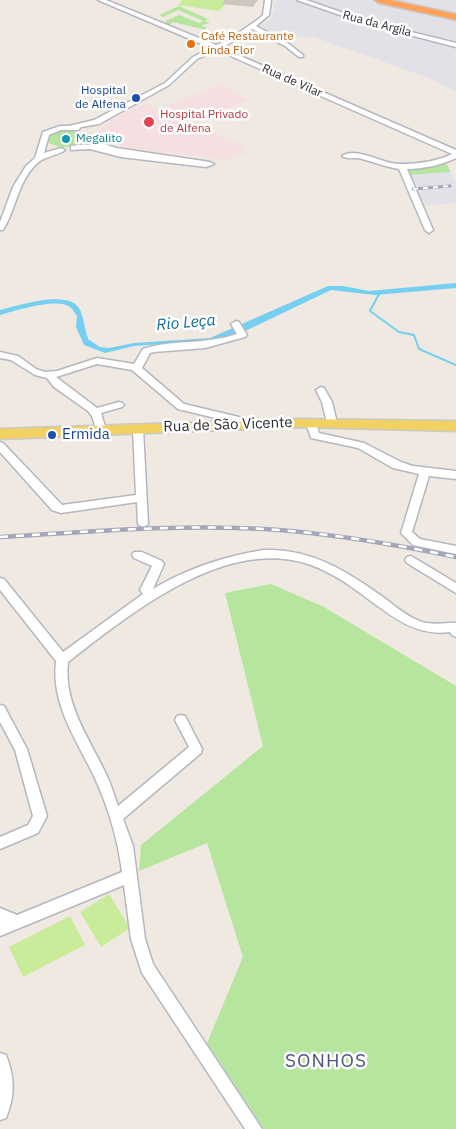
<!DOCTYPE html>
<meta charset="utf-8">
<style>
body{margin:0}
canvas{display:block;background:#efe9e1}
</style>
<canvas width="456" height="1129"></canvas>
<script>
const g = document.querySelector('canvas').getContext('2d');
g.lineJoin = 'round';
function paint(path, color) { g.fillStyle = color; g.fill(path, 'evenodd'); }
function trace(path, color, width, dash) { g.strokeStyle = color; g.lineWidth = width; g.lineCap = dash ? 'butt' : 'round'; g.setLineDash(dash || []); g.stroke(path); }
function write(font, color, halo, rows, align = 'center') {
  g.font = font + ' "IBM Plex Sans",sans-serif'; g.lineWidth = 5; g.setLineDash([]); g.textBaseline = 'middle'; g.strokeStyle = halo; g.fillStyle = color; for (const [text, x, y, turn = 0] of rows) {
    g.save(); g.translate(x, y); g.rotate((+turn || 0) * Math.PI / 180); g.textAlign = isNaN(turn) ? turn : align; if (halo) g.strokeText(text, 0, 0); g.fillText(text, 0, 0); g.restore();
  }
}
const industrial = new Path2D(`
 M275 0H456V92L434 80 311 36 306 38 300 36 288 44 257 27 270 20 274 10Z
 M446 162 456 183V203L421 206 419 197 416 196 406 171Z`);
const medical = new Path2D(`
 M222 84 250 100 217 113 215 112 187 121 246 147 244 154 227 160 123 147 103 141 97 136 102 126 144 103 158 109Z`);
const green = new Path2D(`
 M179 6 208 19 205 21 210 23 202 25 203 27H206V30L173 22 169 25 165 23 167 21 163 22 179 15 199 23 203 21 178 10 163 17 159 15Z
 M58 130H76L83 134V140C74 149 60 149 49 143L47 137Z
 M446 162 450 172 407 175 406 171 410 167Z
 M271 584 324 607 456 686V1129H264L207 1043 243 957 207 843 139 871 141 845 263 746 225 593Z`);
const pitch = new Path2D(`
 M182 0H229L219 11 178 5Z
 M109 894 130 928 101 947 80 912Z
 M70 916 85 945 23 977 9 947Z`);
const water = new Path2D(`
 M456 283V288L375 295 331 290 241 333 221 340 134 346 105 353 84 345 76 327 77 316C75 314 73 309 70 307 58 297 14 311 0 315V310C18 306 73 287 81 312 84 320 85 330 88 339L100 347 109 348 134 343 210 338 328 286H343L369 291Z`);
const stream = new Path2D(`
 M379 294 370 311 399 332 414 335 419 349 456 365`);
const building = new Path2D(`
 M224 0H258L253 7 223 4Z`);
const minor = new Path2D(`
 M98 0H106L216 45 227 41 260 18 263 15 265 0H271L269 15 256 26 289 44 303 55V57H299L285 46 252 29 222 48 456 150V158C441 165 424 169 407 169L433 230 429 233 425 230 399 169C385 167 372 161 358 158 352 158 347 159 342 156 357 146 382 164 399 164 417 164 435 162 452 154L217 50 197 59 169 85 99 124 81 127 78 130H61L49 135 44 153 61 148 65 150C58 155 48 156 40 161 18 178 17 208 3 230H0V222L13 187 26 166 35 158 43 132 60 126H69L94 120 165 83 193 57 211 48Z
 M297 0H306L367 21 456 43V47L363 23Z
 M85 135H91L104 144 116 148 210 162 214 164 206 167 121 157 90 149 71 150V146C80 145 88 144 97 146L85 139Z
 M236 321 239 322 247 335 245 337 205 348 154 352 150 353 142 368 184 404 239 417 250 424 245 427 232 422 178 409 132 370 97 364 56 377 97 408 119 402 122 403 124 405 122 407 101 413 106 430 101 433 97 432 92 416 88 411 54 387 47 378 35 375 11 360 0 358V352L18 356 36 369 45 372 57 371 97 358 134 364 143 349C173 339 205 345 237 334L231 324Z
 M321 387 324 388 332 402 337 423 336 425 332 426 327 423 322 402 316 390Z
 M311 420 316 423 319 433 364 443 401 462 413 466 456 471V479L429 476 412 532 420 539 456 546V554L413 545 401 533 419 474 393 468 358 448 311 438 306 423Z
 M138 426 143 429 148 524 143 528 138 524 137 502 61 513 52 510 0 452V442L4 444 62 505 136 495 133 429Z
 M264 550C310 548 347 571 383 597 395 606 407 617 422 622 433 625 444 623 456 623V637L452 635 450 632C413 637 388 613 360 593 340 578 317 564 292 560 213 546 126 617 68 662 63 703 89 738 106 774 111 784 114 795 118 806L189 747 175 720 177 716 181 715 185 716 202 749 201 753 123 819 133 846 145 939 153 964 262 1129H245L142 973 131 939 124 885 0 936V908L17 915 122 872C118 840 108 806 94 776 76 739 51 704 56 661L0 590V578L4 579 63 652 143 594 140 590 152 566 134 558 132 555 134 552H142L162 561 164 564 153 589C186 569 225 556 264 550Z
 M411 556 456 583V593L407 563 405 560 407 557Z
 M0 705 4 706 27 749 47 816 38 833 0 849V837L28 825 33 816 15 750 0 722Z
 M0 1053 6 1055C15 1078 15 1096 6 1118L0 1120Z`);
const major = new Path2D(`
 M299 419 456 421V431L299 427 0 439V429Z`);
const highway = new Path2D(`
 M374 0H391L456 14V20L379 3Z`);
const railFar1 = new Path2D(`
 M413 189 450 186`);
const rail = new Path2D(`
 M0 537C88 532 177 524 265 529 329 533 393 544 456 557`);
const markers = [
 [191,44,5,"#e8710a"],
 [136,98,5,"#1a4fb4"],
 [149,122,6,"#e0444e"],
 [66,139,5,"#0f9aa8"],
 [52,435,5,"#1a4fb4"]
];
const farStreetnames = [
 ["Rua da Argila",377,24,15],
 ["Rua de Vilar",292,81,24]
];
const farFoodnames = [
 ["Café Restaurante",201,37],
 ["Linda Flor",201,51]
];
const farTransitnames = [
 ["Hospital",126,91],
 ["de Alfena",126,105]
];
const farHealthnames = [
 ["Hospital Privado",160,115],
 ["de Alfena",160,129]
];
const farCulturenames = [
 ["Megalito",76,139]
];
const streetNames = [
 ["Rua de São Vicente",228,425,-2]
];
const transitNames = [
 ["Ermida",62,435]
];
const waterNames = [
 ["Rio Leça",186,323,-5]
];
const nearNeighbourhoodnames = [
 ["SONHOS",326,1062]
];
paint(industrial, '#e3e1e8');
paint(medical, '#f5dfe0');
paint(green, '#b6e59e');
paint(pitch, '#c9ec9a');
paint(water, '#75cff0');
trace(stream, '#75cff0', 2);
paint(building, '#cbc7bf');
trace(minor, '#b4b7c1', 3);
trace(major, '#c9c9c9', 3);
trace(highway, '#c9c9c9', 3);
paint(minor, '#fff');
paint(major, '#f2d163');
paint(highway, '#ffa35c');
trace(railFar1, '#a3a6b8', 3);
trace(rail, '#a3a6b8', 4.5);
trace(railFar1, '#fff', 2, [5]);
trace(rail, '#fff', 2.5, [8]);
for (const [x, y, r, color] of markers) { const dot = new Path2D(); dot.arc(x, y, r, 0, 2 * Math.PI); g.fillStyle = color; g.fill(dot); trace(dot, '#fff', 2); }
write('12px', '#2e2e2e', '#fff', farStreetnames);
write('12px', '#c56008', '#fff', farFoodnames, 'left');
write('12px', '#164399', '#fff', farTransitnames, 'right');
write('12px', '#be3a42', '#fff', farHealthnames, 'left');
write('12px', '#0d838f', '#fff', farCulturenames, 'left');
write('15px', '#2e2e2e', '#fff', streetNames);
write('15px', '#164399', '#fff', transitNames, 'left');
write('italic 16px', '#0d6fa3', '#fff', waterNames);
g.letterSpacing = '1px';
write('19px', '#4d5680', '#fff', nearNeighbourhoodnames);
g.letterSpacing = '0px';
</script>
